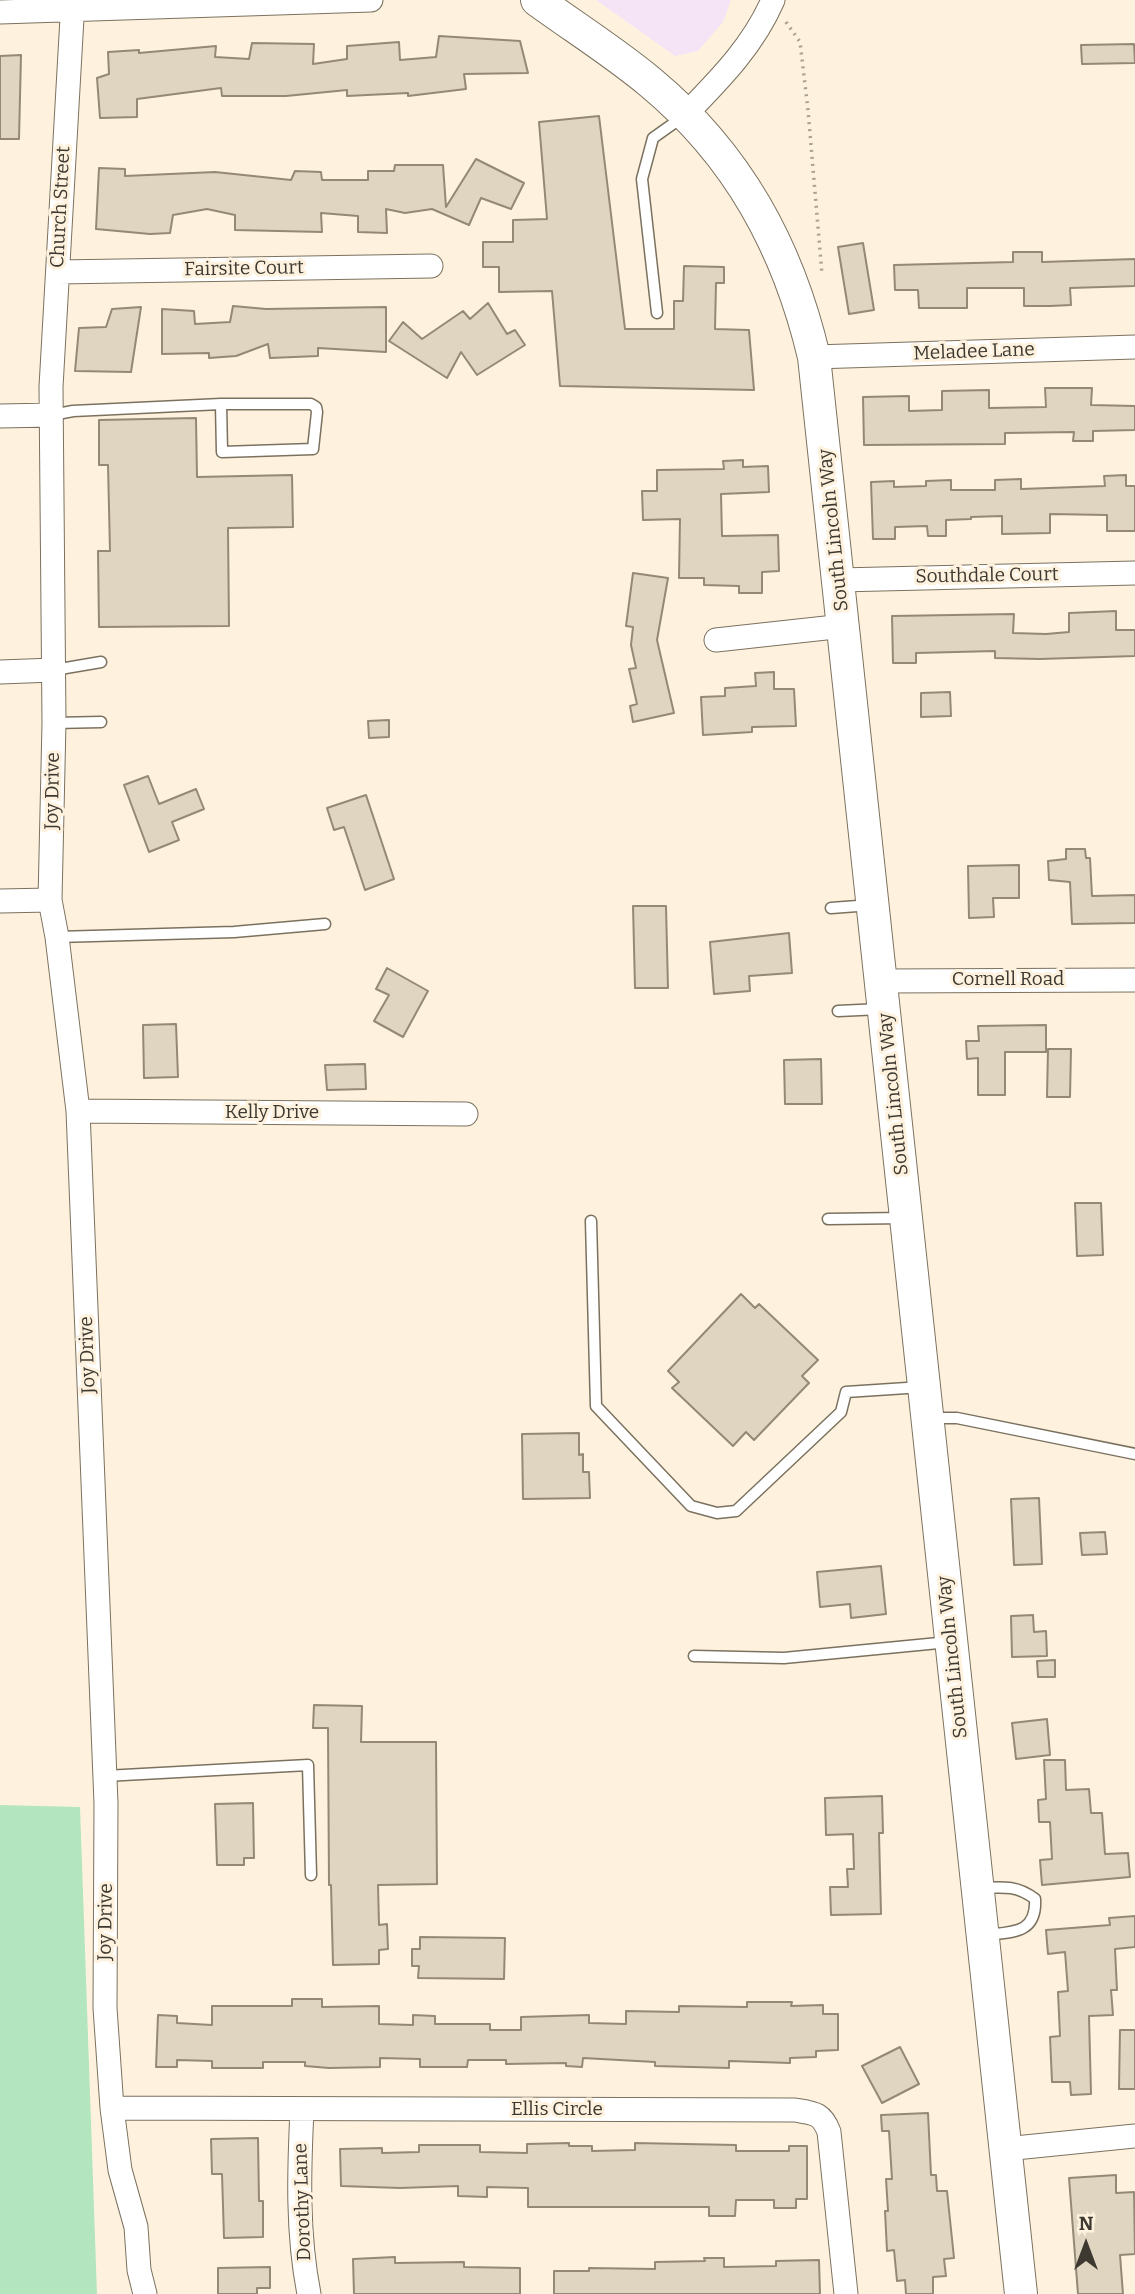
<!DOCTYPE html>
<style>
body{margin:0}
#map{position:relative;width:1135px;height:2294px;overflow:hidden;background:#fef2de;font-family:Bitter,serif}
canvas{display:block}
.north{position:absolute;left:1051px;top:2210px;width:70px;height:70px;-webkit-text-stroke:5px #fef2de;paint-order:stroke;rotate:0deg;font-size:19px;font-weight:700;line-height:28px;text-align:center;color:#3d3931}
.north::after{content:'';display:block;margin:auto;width:24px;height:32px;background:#3d3931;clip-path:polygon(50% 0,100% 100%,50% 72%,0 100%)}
</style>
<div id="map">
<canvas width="1135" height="2294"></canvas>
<div class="north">N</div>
</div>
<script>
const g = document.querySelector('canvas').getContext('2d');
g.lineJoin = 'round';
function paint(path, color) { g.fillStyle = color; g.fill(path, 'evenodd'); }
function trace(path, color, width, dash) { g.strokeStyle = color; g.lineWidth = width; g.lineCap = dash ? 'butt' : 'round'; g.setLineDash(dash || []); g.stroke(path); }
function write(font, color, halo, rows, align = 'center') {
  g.font = font + ' Bitter,serif'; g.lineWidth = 6; g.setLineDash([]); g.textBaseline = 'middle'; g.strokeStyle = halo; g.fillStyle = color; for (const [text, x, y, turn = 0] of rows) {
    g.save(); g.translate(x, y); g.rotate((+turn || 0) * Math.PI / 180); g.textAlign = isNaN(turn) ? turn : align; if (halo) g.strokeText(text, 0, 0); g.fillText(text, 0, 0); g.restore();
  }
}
const education = new Path2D(`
 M596 0H731L723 22 698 51 675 56Z`);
const green = new Path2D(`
 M0 1805 80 1807 97 2294H0Z`);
const building = new Path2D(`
 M439 36 520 41 528 73 464 74 466 89 408 96V93L347 96V90L286 96H222L221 88 137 99V117L100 118 97 78 109 74 108 52 139 50V53L216 46 215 57 249 59 252 43 314 44 313 64 347 59V46L399 42 400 60 436 57Z
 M1134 44 1135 63 1082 64 1081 45Z
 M21 55 19 139H0V56Z
 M599 116 625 329H674V301H683L684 266 724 267V283H716L715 329 749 330 754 390 560 386 552 291 499 292V267H483V242H513V220L547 219 539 122Z
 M476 159 524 183 511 209 481 198 469 225 432 209 405 213 386 209 387 233 358 232V216L321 213 322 232 235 230V215L207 209 173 215 170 233 150 234 96 229 99 168 125 169V176L215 172 291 180 295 171 321 172 322 180H368V171H394L395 165H443L446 207Z
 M863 243 874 310 849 314 838 247Z
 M1013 252H1042V262L1135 259V286L1070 288 1071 305 1050 306H1024V288H967V308H919L918 290H895L894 265 1013 262Z
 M488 303 507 334 515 330 525 345 477 375 461 352 447 378 389 341 403 322 422 339 463 311 470 319Z
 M233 306 266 309 386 307V352L318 348V356L270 358 268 344 236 356 209 358V353L162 354V309L194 311 195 324 230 322Z
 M141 307 131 372 75 371 79 328 106 327 112 309Z
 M1045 388H1092L1091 405 1135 406V430L1093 431V441H1073L1074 432 1005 433V444L864 445 863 397 909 396V411L942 410V391L989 390V408L1046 407Z
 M196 418 197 477 292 475 293 527 228 528 229 626 99 627 98 551H110L108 465H99V420Z
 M743 460V467L768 466 769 492 721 494 722 536 778 535 779 571 762 572V593H739V586L704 585V578H679L680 519 643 520 642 491H657V470L724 469 723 461Z
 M1126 475V486H1135V531H1107V515L1050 514V533L1002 534V516L971 517V519L946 520V536H928L927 526 895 527V539H873L871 482 894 481V487L926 486V481L951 480V490H995V480L1021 479V489L1105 486 1104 476Z
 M633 573 668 578 657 640 674 713 633 722 630 706 637 704 629 669 636 668 631 645 633 627 626 626Z
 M1116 611V630H1135V656L1040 659 995 658V651L916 653V663H893L892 616 1014 614 1013 633 1046 634 1069 632V613Z
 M774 672V689H794L796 726 752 727V732L703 735 701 697 725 696V688L756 686 755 673Z
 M950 692 951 716 921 717V693Z
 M389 720V737L369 738 368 721Z
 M148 776 159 804 196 789 204 809 172 822 179 840 149 852 124 785Z
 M366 795 394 879 365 890 344 827 334 830 327 808Z
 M1066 849H1085L1086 858H1090L1092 896 1135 895V923L1072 924 1070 882 1049 880 1048 861 1066 859Z
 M1019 865V898H993L994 917 969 918 968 866Z
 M633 906H666L668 988H635Z
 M789 933 792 973 749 976 750 991 714 994 710 942Z
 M387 968 428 991 403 1037 374 1021 389 995 376 989Z
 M176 1024 178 1077 144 1078 143 1025Z
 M1046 1025V1052H1005V1095H978V1058L967 1059 966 1041H979L978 1026Z
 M1048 1049H1071L1070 1097H1047Z
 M821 1059 822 1104H785L784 1060Z
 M365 1064 366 1089 327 1090 325 1065Z
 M1075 1203H1101L1103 1255 1077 1256Z
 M741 1294 755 1308 759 1304 818 1360 802 1376 809 1383 754 1440 746 1432 733 1446 672 1388 679 1382 668 1371Z
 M579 1433V1455L583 1454V1472H589L590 1498 523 1499 522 1434Z
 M1039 1498 1042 1564 1014 1565 1011 1499Z
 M1105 1532 1107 1554 1082 1555 1080 1533Z
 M881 1566 886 1614 851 1618 850 1604 820 1607 817 1572Z
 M1033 1615 1034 1632 1046 1631 1047 1656 1012 1657 1011 1616Z
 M1055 1660V1677H1038L1037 1661Z
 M314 1705 362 1706 361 1742H436L437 1884 378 1885 379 1925 387 1924 388 1949 379 1950V1964L333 1965 331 1885H329L328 1728H313Z
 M1047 1719 1050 1755 1016 1759 1012 1723Z
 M1044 1760H1065L1066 1790 1089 1789 1091 1813H1102L1105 1854 1128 1853 1130 1877 1042 1885 1040 1860 1052 1859 1050 1822H1039L1038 1800 1046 1799Z
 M882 1796 883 1833H879L881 1914 831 1915 830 1887H848L847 1869H854L853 1834 826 1835 825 1798Z
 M253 1803 254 1858H244V1865H217L215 1804Z
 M1135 1916V1947L1115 1949 1117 1990H1111L1113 2015 1089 2016 1091 2094 1071 2095 1070 2082H1052L1050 2037 1060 2036 1058 1992 1068 1991 1065 1952 1048 1954 1046 1930 1110 1925 1109 1918Z
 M420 1937 505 1938 504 1979 418 1978 419 1966H412V1949H420Z
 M292 1999H322V2007L379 2006V2024L413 2025V2015L435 2016V2024H490V2030H521V2017L589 2015V2023L626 2024V2011L679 2012V2006L747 2007V2002H792L791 2006 823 2005V2014H838V2050L816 2051V2057L790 2058V2063L729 2061V2068L655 2066V2062L583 2058 582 2067 566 2066V2063L506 2064V2060H468L467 2067H420V2059L380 2058V2067L329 2068 305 2066V2062H263V2068H212V2061L177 2060V2067H156L158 2015 177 2016V2023L212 2025V2006H292Z
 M1120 2030H1135V2089H1119Z
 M900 2047 919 2084 882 2103 862 2066Z
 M928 2113 931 2175H936L937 2191H947L954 2258 944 2259 946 2276 933 2277V2294H906L905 2280 897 2281 894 2250 887 2251 885 2211H888L886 2179H892L889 2131H882L881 2115Z
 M258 2138 259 2201H263V2237L224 2238 222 2174H212L211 2139Z
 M569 2143V2146H592V2151L635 2150V2143L736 2145V2151H789V2146H807V2199H796V2208H774V2200H736L735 2216H709V2207H528V2188L487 2187V2197L458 2196V2186L400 2188 341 2186 340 2149 382 2148V2153L419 2152V2145H480V2152L527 2153V2144Z
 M1116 2175V2193L1134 2192 1135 2254 1120 2255 1123 2294H1078L1069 2178Z
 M395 2257V2263L464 2262V2267L520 2268V2294H354L353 2259Z
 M704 2258H724V2267L776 2266V2261L819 2260 820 2294H554V2271H589V2268L655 2269V2262L705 2261Z
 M270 2267V2288H257V2294H218V2268Z`);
const path = new Path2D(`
 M786 22 800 42 808 110 822 274`);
const lane = new Path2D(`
 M657 313 642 179 653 138 684 116
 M52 415 73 411 221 404H311L316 407 317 412 313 449 222 452 221 404
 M54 670 101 662
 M54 723 101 722
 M831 908 871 905
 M57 937 234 932 325 924
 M838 1011 881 1009
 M828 1219 904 1218
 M591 1221 596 1406 691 1506 717 1513 736 1511 841 1412 846 1392 922 1387
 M931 1418H957L1135 1454
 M694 1656 784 1658 949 1642
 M105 1776 308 1765 311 1875
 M981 1888C1002 1887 1017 1885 1035 1899 1037 1934 1012 1932 985 1935`);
const street = new Path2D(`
 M73 0 51 387 54 723 50 900 57 937 78 1111 106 1803 105 2008 112 2108 120 2170 136 2227 139 2270 145 2294
 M0 12 371 0
 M686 114C720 79 753 46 773 0
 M58 272 431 266
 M814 357 1135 347
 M0 416 52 415
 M839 580 1135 573
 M716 640 844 626
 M0 672 54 670
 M0 901 50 900
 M882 981 1135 980
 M78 1111 466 1114
 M112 2108 795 2110C814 2113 822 2113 829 2132L846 2294
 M302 2110C299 2172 297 2233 309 2294
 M1005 2149 1135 2136`);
const secondary = new Path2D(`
 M537 0C574 27 614 52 650 82 738 155 788 247 814 357L1021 2294`);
const streetNames = [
 ["Church Street",61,207,-87],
 ["Fairsite Court",244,269,-1],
 ["Meladee Lane",974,352,-2],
 ["South Lincoln Way",834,530,-96],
 ["Southdale Court",987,576,-1],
 ["Joy Drive",53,791,-89],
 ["Cornell Road",1008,980],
 ["South Lincoln Way",894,1094,-96],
 ["Kelly Drive",272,1113],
 ["Joy Drive",88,1355,-92],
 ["South Lincoln Way",953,1657,-96],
 ["Joy Drive",106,1922,-89],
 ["Ellis Circle",557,2110],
 ["Dorothy Lane",303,2202,-92]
];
paint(education, '#f4e4f6');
paint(green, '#b3e6bf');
paint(building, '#e0d5c1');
trace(building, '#938976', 2);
trace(lane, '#7b715f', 13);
trace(street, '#7b715f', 25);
trace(secondary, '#7b715f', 34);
trace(path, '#a9a192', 3.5, [2, 5]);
trace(lane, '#fff', 10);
trace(street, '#fff', 23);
trace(secondary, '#fff', 32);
write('19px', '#3d3931', '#fef2de', streetNames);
</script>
